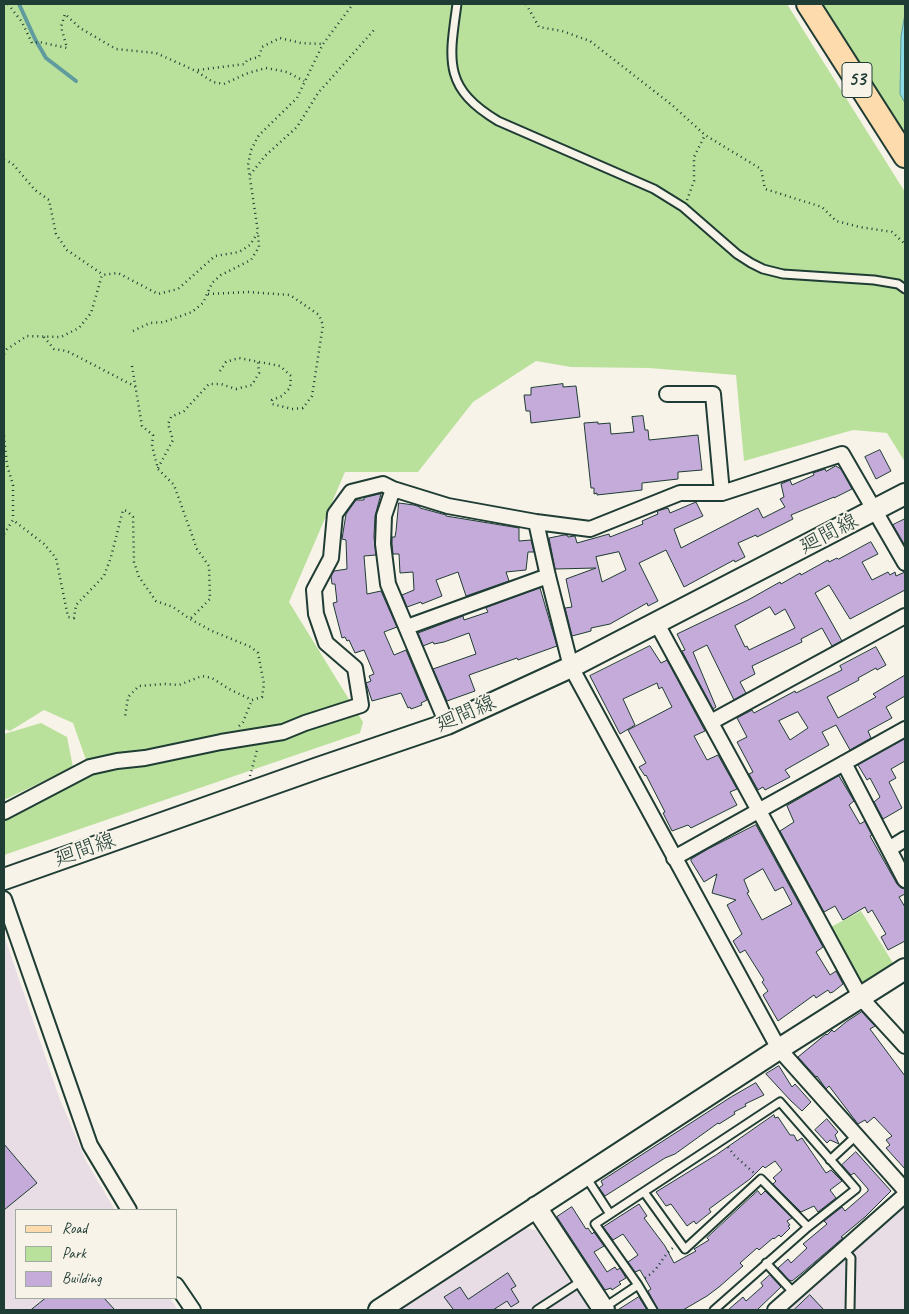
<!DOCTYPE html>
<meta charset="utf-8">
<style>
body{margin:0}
#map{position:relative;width:909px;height:1314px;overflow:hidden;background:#f7f3e8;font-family:Caveat,sans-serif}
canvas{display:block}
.frame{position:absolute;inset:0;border:5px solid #1f3d34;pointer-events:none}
.legend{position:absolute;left:15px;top:1209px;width:162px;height:90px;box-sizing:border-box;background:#f7f3e8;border:1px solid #a1aaa0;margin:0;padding:6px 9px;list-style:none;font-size:15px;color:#1f3d34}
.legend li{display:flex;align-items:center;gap:10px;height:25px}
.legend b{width:25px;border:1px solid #a1aaa0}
</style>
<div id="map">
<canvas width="909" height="1314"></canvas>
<div class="frame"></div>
<ul class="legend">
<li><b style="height:6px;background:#fedbac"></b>Road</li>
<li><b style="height:14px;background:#bae19c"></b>Park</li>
<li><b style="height:14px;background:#c4abd9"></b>Building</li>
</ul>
</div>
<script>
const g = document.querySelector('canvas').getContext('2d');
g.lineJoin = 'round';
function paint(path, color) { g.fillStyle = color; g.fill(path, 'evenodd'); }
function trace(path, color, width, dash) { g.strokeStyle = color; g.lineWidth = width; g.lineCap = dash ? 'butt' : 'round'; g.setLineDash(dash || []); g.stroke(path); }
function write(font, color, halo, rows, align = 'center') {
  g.font = font + ' Caveat,"Klee One",sans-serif'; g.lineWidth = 4; g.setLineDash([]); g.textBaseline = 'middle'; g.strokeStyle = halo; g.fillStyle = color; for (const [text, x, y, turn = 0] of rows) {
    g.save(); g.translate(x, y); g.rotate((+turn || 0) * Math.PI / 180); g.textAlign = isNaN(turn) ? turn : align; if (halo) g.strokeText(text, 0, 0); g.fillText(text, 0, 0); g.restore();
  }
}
const built = new Path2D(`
 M4 935 59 1097 86 1161 115 1210H16V1298H170L178 1310H4Z
 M902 1206H905V1310H785Z
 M525 1228 536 1230 590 1310H399Z`);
const green = new Path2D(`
 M4 4H787L905 192V462L887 433 853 430 744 461 736 375 649 368 571 367 536 361 473 402 418 472H345L289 602 363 722 360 733 4 855V819L91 774 73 723 44 710 10 731 4 729Z
 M821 4H905V132Z
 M41 723 67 737 73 767 4 800V734Z
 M861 911 893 963 860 984 829 928Z`);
const water = new Path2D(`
 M905 14V103L900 94 901 37Z`);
const stream = new Path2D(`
 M19 4 35 39 46 58 76 81`);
const building = new Path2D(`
 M563 384V387L576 386 580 417 531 423 530 411H526L524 395H531V388Z
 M643 416 645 430H648L649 440 698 435 702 470 678 472V479L642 483V490L597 495V493L594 494V488H591L584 423 598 422V424L610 423 611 434 634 432 632 417Z
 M880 450 891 471 876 479 865 457Z
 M836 466 841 469 852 489 834 498V497L791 515 793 519 757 537 756 535 738 543 745 557 735 562 734 560 684 587 666 550 639 563 658 601 648 606 647 603 610 624 591 628V631L572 636 565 608 572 607 566 579 596 568 555 569 549 538 564 535H567L568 537 575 536 577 543 609 534 610 537 643 524 642 521 658 514 657 511 668 508 670 513 696 502 703 516 674 529 681 548 758 508 763 518 785 507 780 499 784 497 781 484 790 480 792 485 814 475 813 473 825 469 826 471ZM619 552 626 570 602 582 596 557Z
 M381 494 375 516 374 537 376 555 364 556 367 594 381 591 397 627 384 632 394 655 406 650 427 700 421 703 422 705 411 709 410 707 408 708 401 693 372 701 366 683 371 681 369 676 374 674 364 650 355 653 349 640 347 641 345 637 342 638 333 603 337 602 335 584H332L331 576 334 571 347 569 346 540 342 539 346 514 356 500H364V498Z
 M399 503 414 505 420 507V508L446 515V516L519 528V541L531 540 534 552H528L526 570 506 572 509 581 466 596 458 572 436 580 442 596 422 604 421 602 407 607 402 595 414 590 413 572 400 573 399 554H393L392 544V537H395L396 531Z
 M905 519V546L893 525Z
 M871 542 878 554 862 562 872 580 888 572 890 575 895 572 896 576 905 572V590L850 619 829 585 815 593 842 641 832 646 822 628 801 639 802 642 752 666 755 674 740 682 746 693 734 700 707 645 693 652 716 707 713 709 682 651 685 650 677 634 748 600 780 582 781 584 800 573 801 575 828 560 829 562 837 558 838 559ZM770 607 775 615 785 609 795 628 749 650 747 646 745 647 735 626Z
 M540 588 557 646 518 660 517 658 469 675 475 691 447 701 433 669 476 654 469 633 444 642 434 644 433 642 423 646 418 633 463 616 464 620 488 612 486 608Z
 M650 646 661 663 667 660 705 731 694 736 707 760 718 755 737 789 730 792 737 805 691 828 688 825 672 831 663 813 665 812 646 775 645 776 639 767 646 763 628 730 672 707 662 687 659 689 657 683 623 699 635 725 620 734 590 676Z
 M876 647 886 665 877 670 876 668 858 678 859 680 827 697 838 718 876 697 873 694 905 675V696L886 707 892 718 868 731 871 738 850 750 836 725 822 732 829 745 785 770 790 777 765 790 763 787 758 790 749 774 753 772 737 742 747 737 737 718 752 710 754 713 795 691 796 693 842 670 840 666ZM798 712 808 728 790 740 779 721Z
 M905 739V761L891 769 896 778 889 782 902 808 883 819 874 802 880 797 870 778 867 780 858 765Z
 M839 776 854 801 849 805 860 824 865 821 872 835 870 836 897 884 901 888 905 889V894L899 897 905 907V941L888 950 881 937 886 934 872 910 868 913 865 907 843 920 835 906 824 912 780 831 794 822 787 806Z
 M756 825 823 947 816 952 830 975 836 971 843 984 833 992 830 993 828 990 816 998 814 995 778 1021 763 995 768 991 762 982 764 980 745 950 740 953 733 941 742 934 727 905 736 900 712 893 717 874 704 882 691 861V859L708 849ZM763 869 775 891 783 887 792 904 762 920 747 893 749 892 744 880Z
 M862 1012 875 1026 870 1029 905 1076V1169L886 1148 890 1145 886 1140 892 1136 874 1117 867 1123 865 1120 858 1124 829 1086 826 1089 817 1076 816 1077 798 1057 826 1034 827 1035 832 1030 834 1032 846 1022Z
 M779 1066 792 1087 795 1084 811 1102 802 1111 791 1101 766 1074Z
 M756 1083 764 1095 745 1104 746 1106 734 1112 735 1114 719 1124 718 1123 675 1154 665 1158 605 1196 599 1188 603 1185 601 1181 731 1097Z
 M774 1115 775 1118 778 1117 790 1135H794L797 1141 802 1138 826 1173 831 1170 842 1181 830 1190 836 1198 818 1212 814 1206 801 1212 773 1184 776 1181 773 1178 782 1170 775 1161 765 1168 763 1166 750 1179 709 1209 711 1212 696 1224 694 1221 687 1226 671 1204 666 1206 656 1192 716 1155Z
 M827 1119 838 1132 835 1135 839 1144 830 1140 827 1143 815 1130Z
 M4 1144 37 1183 4 1210Z
 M856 1152 891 1191 865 1217 841 1237 843 1238 802 1273 792 1281 789 1280 778 1268 788 1259 791 1263 807 1248 803 1244 827 1224 824 1221 842 1207 845 1211 868 1191V1189L854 1173 851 1175 842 1165Z
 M758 1191 761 1195 765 1191 792 1218 787 1221 790 1225 788 1226 790 1228 781 1237 779 1235 774 1239 773 1238 759 1250 757 1248 740 1263 743 1266 719 1287 707 1296 683 1310H658L648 1291 651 1289 640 1270 635 1272 628 1262 638 1255 623 1234 613 1240 603 1227 639 1204 647 1216 644 1218 665 1246 674 1263 696 1251 694 1249 709 1240 707 1238Z
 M572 1207 586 1229 588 1228 592 1234 594 1232 604 1246 594 1252 607 1272 615 1267 617 1270 620 1268 626 1278 619 1282 621 1284 612 1290 611 1288 605 1290 557 1217Z
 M508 1273 516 1286 511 1289 519 1302 511 1307 507 1301 493 1310H451L453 1309 444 1297 460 1287 468 1299Z
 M770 1275 781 1287 757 1310H728L743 1297 746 1301 763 1286 761 1283Z
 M810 1295 824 1310H794Z
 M639 1297 647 1310H618Z
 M46 1298H104L115 1310H31Z`);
const path = new Path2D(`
 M8 4 22 22 32 43 39 42 67 48 61 27 65 14 80 28 116 49 156 53 196 71 213 82 224 84 248 73 266 68 287 72 304 81
 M526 4 539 27 562 31 590 41 672 105 705 135 761 169 765 189 822 207 836 221 860 227 892 232 905 244
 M198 70 245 64 247 60 259 57 262 47 280 38 301 43 323 44
 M4 160 12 163 35 190 49 200 56 234 67 250 102 274
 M250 175 265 156 297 127 318 93 374 30
 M687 200 694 181V157L705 135
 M208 294 248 292 290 295 319 315 323 325 312 396 303 408 292 409 272 404V400L282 396 290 388 291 376 280 366 239 358 226 362 220 371
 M133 331 150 323 164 322 192 312 203 303 212 283 221 275 251 260 259 247 258 233
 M44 337 54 349 67 351 136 387
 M4 354 7 349 27 336 61 337 79 328 91 313 102 275 118 273 158 294 178 289 215 256 239 252 250 245 258 232 248 165 251 150 259 135 297 98 323 44 353 4
 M132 366 142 426 153 435 152 446 158 469 174 485 197 549 209 566 210 599 190 619
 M4 436 7 465 13 485V520
 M158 468 173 440 168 424 171 417 184 411 209 384H221L236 389 252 385 259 373 258 362
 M4 534 13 520 44 544 56 558 68 617 74 618 76 605 104 576 111 557 123 510 127 511 133 517 134 562 139 577 156 601 173 607 190 619 212 631 251 647 258 653 264 684 262 697 252 700 229 689 212 678 202 676 179 685 165 684 139 686 128 697 125 717
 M239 726 243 722 252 700
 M250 776 257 750
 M728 1147 734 1155 754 1173
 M645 1278C660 1269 661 1257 673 1248`);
const lane = new Path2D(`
 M457 4C449 61 443 88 498 121L654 189 683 207 737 254 751 263 763 269 783 274 874 280 898 284 905 289
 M830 1160 856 1136
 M586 1177 610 1214
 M644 1192 685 1249 761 1179 808 1227
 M844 1250 851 1258 850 1310
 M766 1263 794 1293
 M605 1307 638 1285
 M537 1310 583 1280
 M653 1310 638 1285 595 1224 780 1102 856 1189 808 1227 714 1310`);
const street = new Path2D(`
 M667 394H713L722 493
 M393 489 384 516 383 544 388 584 447 724
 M536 522 548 576 571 667 779 1049 905 1190
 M656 622 861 998 905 1046
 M407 627 548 576
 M711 722 905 616
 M844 763 905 880
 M4 812 90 767 117 761 145 758 221 742 283 732 305 723 361 705 355 668 326 643 316 614 314 590 331 558 335 514 351 492 383 484 393 489 448 506 536 522 590 529 680 493H722L842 454 905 563
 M889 849 905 839
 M674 858 905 729
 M4 899 90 1145 129 1210
 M176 1285 193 1310
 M775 1310 905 1195`);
const secondary = new Path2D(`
 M4 879 318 768 447 724 571 667 905 494
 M536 1207 604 1310
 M379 1310 779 1049 905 969`);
const primary = new Path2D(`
 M808 4 905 156`);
const shields = [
 [857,80,30]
];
const shieldNames = [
 ["53",857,80]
];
const streetNames = [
 ["廻間線",829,534,-27],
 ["廻間線",466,714,-23],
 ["廻間線",85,850,-19]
];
paint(built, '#e8dde4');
paint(green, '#bae19c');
paint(water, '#8bdce5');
trace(water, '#609c9e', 1);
trace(stream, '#609c9e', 4);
paint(building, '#c4abd9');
trace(building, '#1f3d34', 1);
trace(lane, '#1f3d34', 11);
trace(street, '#1f3d34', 18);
trace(secondary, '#1f3d34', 24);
trace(primary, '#1f3d34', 26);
trace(path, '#1f3d34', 2.5, [1, 4]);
trace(lane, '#f7f3e8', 7);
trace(street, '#f7f3e8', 14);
trace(secondary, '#f7f3e8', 20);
trace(primary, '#fedbac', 22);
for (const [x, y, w] of shields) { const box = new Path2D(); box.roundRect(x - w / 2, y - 17.5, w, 35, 4); g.fillStyle = '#f7f3e8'; g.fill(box); trace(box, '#1f3d34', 1); }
write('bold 20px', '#1f3d34', null, shieldNames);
write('21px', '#1f3d34', '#f7f3e8', streetNames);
</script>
